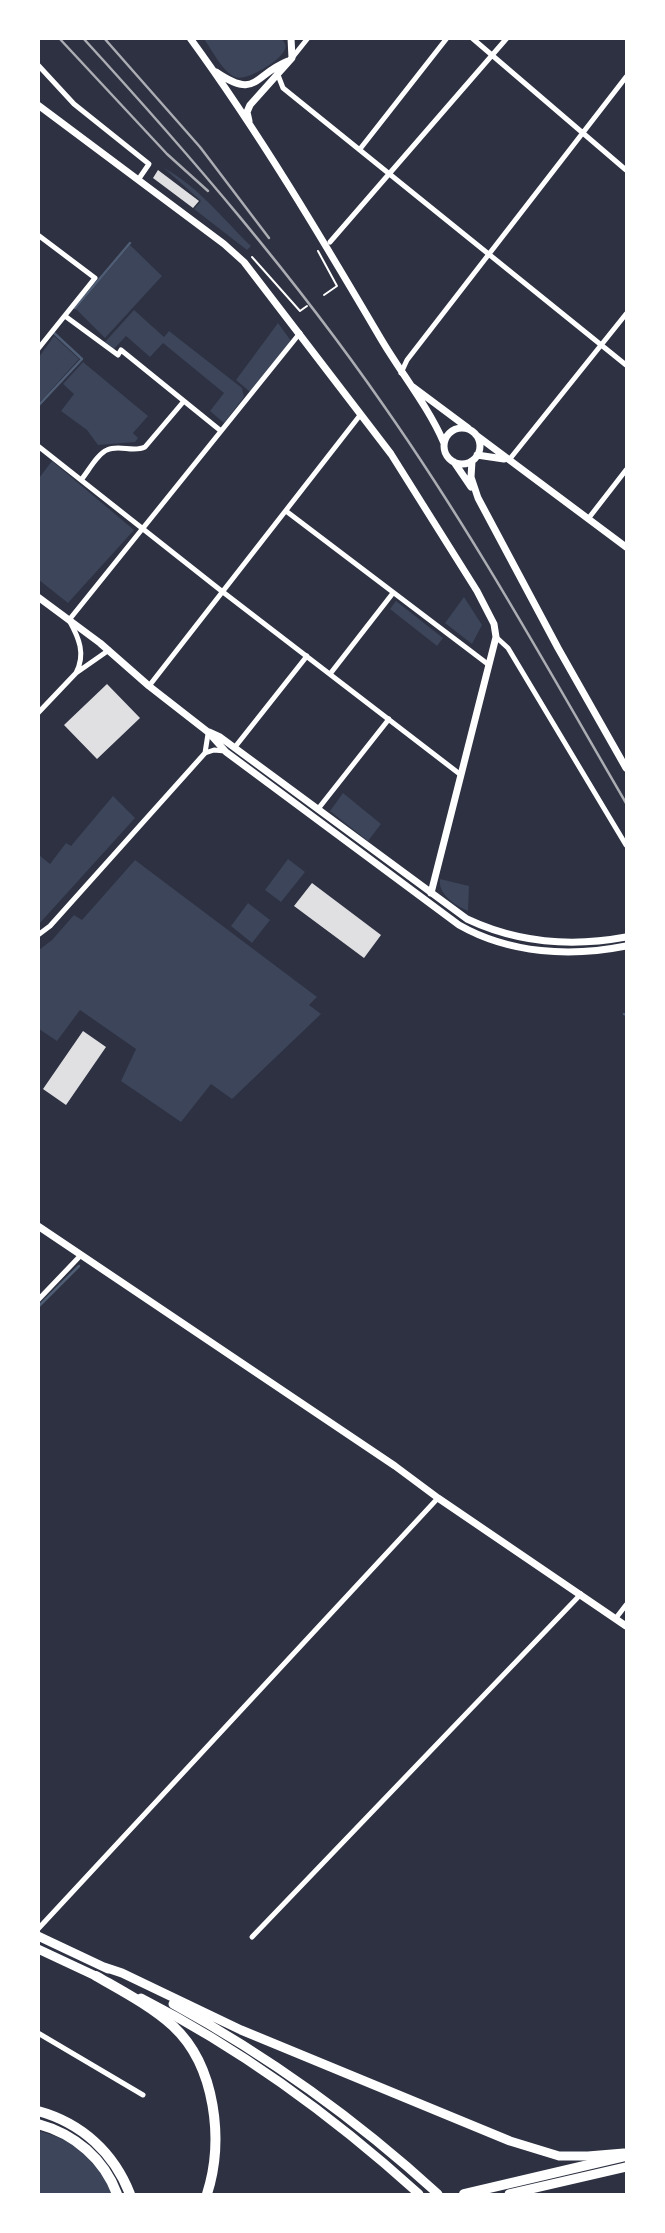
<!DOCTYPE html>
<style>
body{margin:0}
#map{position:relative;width:665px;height:2233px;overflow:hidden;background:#2d3142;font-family:"Source Serif 4",serif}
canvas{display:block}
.frame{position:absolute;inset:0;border:40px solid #fff;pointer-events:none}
</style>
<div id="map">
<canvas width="665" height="2233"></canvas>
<div class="frame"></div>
</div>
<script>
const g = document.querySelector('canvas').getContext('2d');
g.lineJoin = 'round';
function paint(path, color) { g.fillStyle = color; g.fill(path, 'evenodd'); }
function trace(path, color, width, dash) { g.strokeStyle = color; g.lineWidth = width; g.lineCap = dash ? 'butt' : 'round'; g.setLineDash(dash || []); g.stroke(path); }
const green = new Path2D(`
 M204 39H282C284 42 287 45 285 49 282 60 246 82 235 77 222 71 212 50 204 39Z
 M164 168C199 187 223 219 251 246L247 250 194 209 201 201Z
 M130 245 162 276 105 338 76 309Z
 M134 310 164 337 169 331 242 388 244 397 224 423 210 411 224 393 163 343 150 357 126 336 114 349 105 342Z
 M278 323 291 341 250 392 236 380Z
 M54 336 79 359 39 403V357Z
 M83 362 148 416 133 433 138 438 135 442 98 445 87 430 61 411 74 394 63 384Z
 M52 461 134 530 68 603 39 580V478Z
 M464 597 482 625 472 644 445 623Z
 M396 601 443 638 437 646 390 609Z
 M343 793 381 824 368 841 330 811Z
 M113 796 135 818 39 924V855L50 864 66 843 71 846Z
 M288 859 305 872 281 902 265 890Z
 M135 860 317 997 309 1005 321 1014 232 1099 211 1084 181 1122 121 1081 136 1049 80 1010 57 1041 39 1029V950L52 940 74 915 82 920Z
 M440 879 469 886 468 911C455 905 438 895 440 879Z
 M248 903 270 920 252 943 231 926Z
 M38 2131C75 2140 98 2158 112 2194H39Z`);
const stream = new Path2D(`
 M75 308 130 243
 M38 406 82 359 54 333
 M624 1014 626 1015
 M38 1307 79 1266`);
const building = new Path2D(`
 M158 170 199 201 193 208 153 178Z
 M107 684 140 718 97 759 64 725Z
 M312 883 381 935 364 958 294 906Z
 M83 1031 106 1047 66 1105 43 1089Z`);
const path = new Path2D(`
 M318 251 337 286 324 295
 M252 257 300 311 307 306`);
const minor = new Path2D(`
 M472 38 626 170
 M292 58 308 38
 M38 65 74 104 149 164 138 180
 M278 75 283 88 626 365
 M360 149 447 38
 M38 235 95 278 38 349
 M330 242 507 38
 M65 316 118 355 121 350 221 431
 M401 373 407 360 626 77
 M38 446 219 589 461 775
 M509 460 626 314
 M81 480C88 472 97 454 107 450 119 444 133 453 145 447L184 401
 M286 511 489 665
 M588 519 626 470
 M496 637 508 648 626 845
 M76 673C86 654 79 638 69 620L300 333
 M330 674 393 593
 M149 686 361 414
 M38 713 76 673 109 650
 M235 747 307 656
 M205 753 214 750 225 751
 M318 809 389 719
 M38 935 50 926 205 753 208 734
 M38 1300 81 1255
 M616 1618 626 1605
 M38 1929 438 1498
 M252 1937 581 1594
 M38 2033 143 2095`);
const tertiary = new Path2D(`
 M190 38C260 134 321 237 381 339 401 373 428 406 444 443
 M216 72C257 100 253 75 288 61
 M38 105 224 244 244 262 391 454 477 591 494 624 496 637 431 893
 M249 121 247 112 250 105 292 58 291 38
 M413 387 468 428
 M444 446a18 18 0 1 1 36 0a18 18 0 1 1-36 0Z
 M476 435 626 547
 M477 455 504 459
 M472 461 471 477 478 498 558 648 626 768
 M454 462 471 487
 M38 597 100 643 149 686 208 732 226 752 459 925C510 954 571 957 626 946
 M209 732 220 737 467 919C518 943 572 947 626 937
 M38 1226 395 1466 438 1498 626 1626`);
const trunk = new Path2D(`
 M38 1936 108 1969
 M38 1949 100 1978
 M104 1967 122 1973 241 2030 510 2141 559 2156H588L624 2153
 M141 1998C243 2050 335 2118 419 2194
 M173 2004C268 2056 358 2121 438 2194
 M509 2194 626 2167`);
const motorway = new Path2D(`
 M96 1976C122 1991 151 2006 173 2026 216 2066 224 2141 207 2194
 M38 2111C82 2123 114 2153 130 2194
 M38 2124C75 2134 104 2159 117 2194
 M464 2194 626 2156`);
const rail = new Path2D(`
 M59 38 167 154 208 191
 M83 38C190 155 294 276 384 406 473 533 548 669 626 803
 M104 38 200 147 269 238`);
paint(green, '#3c4559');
trace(stream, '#4f5d75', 2.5);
paint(building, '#e0e0e3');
trace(path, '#fff', 2);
trace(minor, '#fff', 5);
trace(tertiary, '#fff', 7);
trace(trunk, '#fff', 9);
trace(motorway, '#fff', 10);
trace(rail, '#abadb3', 2.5);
</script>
